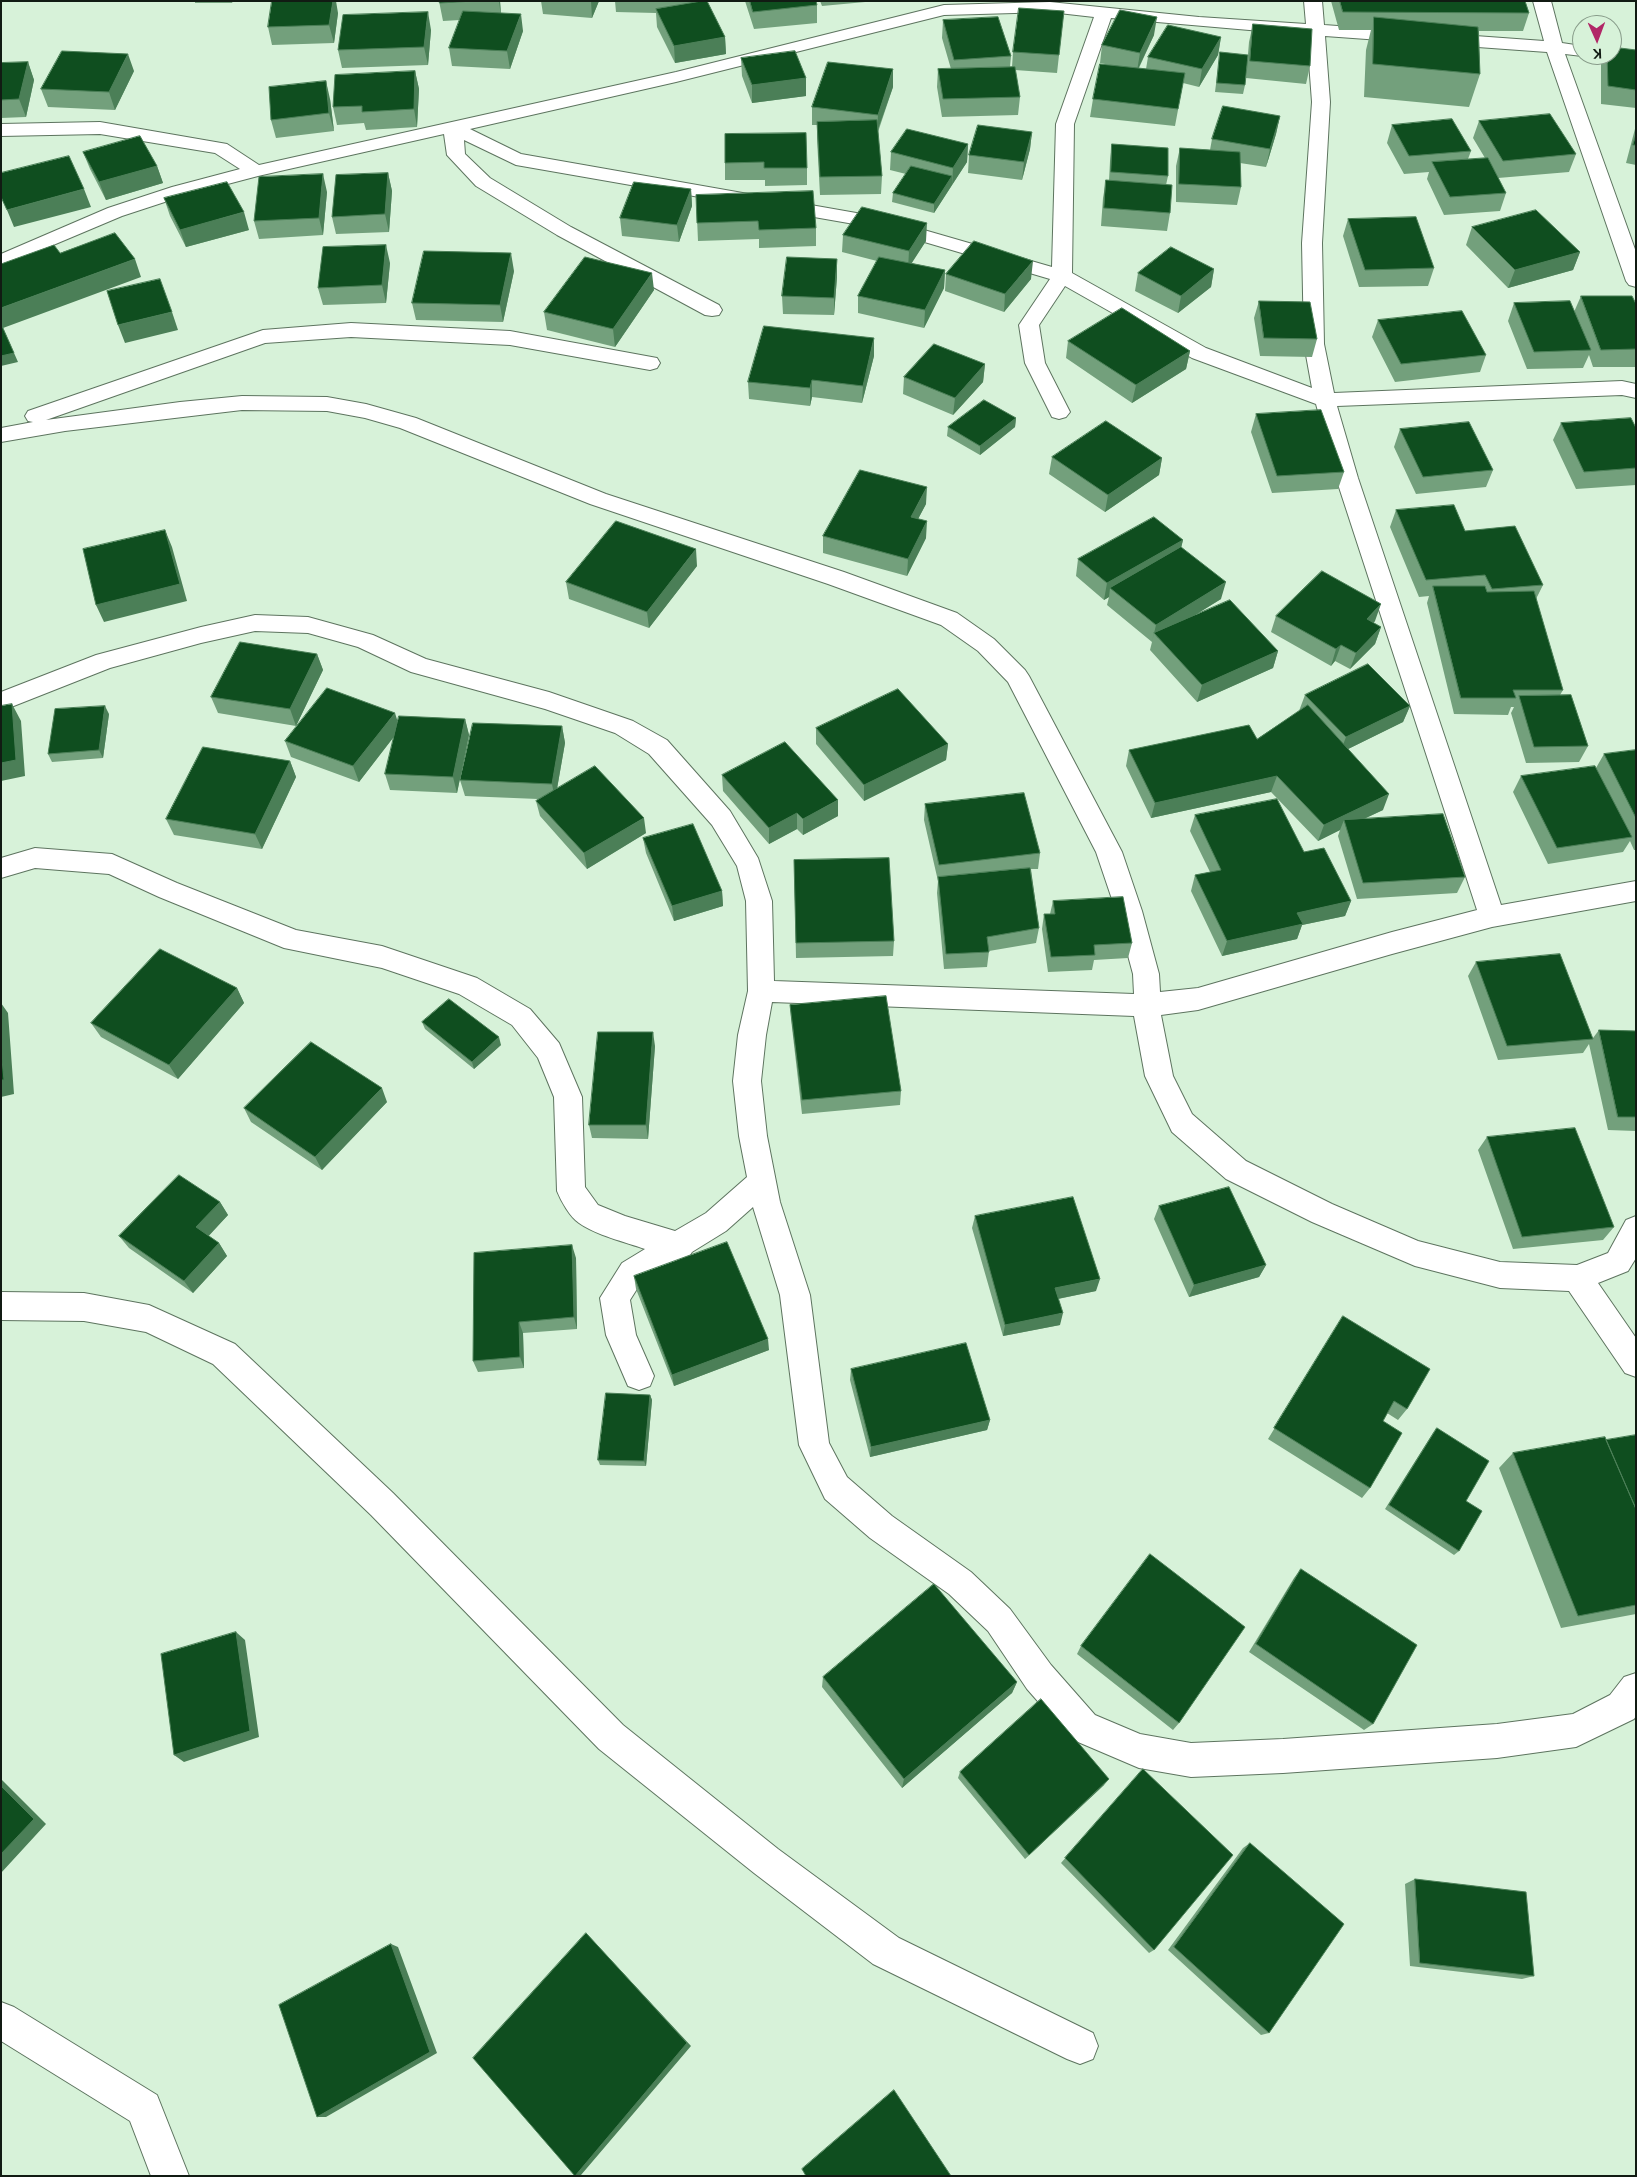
<!DOCTYPE html>
<style>
body{margin:0}
#map{position:relative;width:1637px;height:2177px;overflow:hidden;background:#d7f2d9;font-family:Ubuntu,sans-serif}
canvas{display:block}
.frame{position:absolute;inset:0;border:2px solid #111b13;pointer-events:none}
.north{position:absolute;left:1572px;top:15px;width:50px;height:50px;box-sizing:border-box;background:#d7f2d9;border:1px solid #889c8a;border-radius:50%;rotate:178deg;font-size:14px;font-weight:700;line-height:20px;text-align:center;color:#111b13}
.north::after{content:'';display:block;margin:auto;width:18px;height:22px;background:#b12767;clip-path:polygon(50% 0,100% 100%,50% 72%,0 100%)}
</style>
<div id="map">
<canvas width="1637" height="2177"></canvas>
<div class="frame"></div>
<div class="north">K</div>
</div>
<script>
const g = document.querySelector('canvas').getContext('2d');
g.lineJoin = 'round';
function trace(path, color, width, dash) { g.strokeStyle = color; g.lineWidth = width; g.lineCap = dash ? 'butt' : 'round'; g.setLineDash(dash || []); g.stroke(path); }
function paint(path, color) { g.fillStyle = color; g.fill(path, 'evenodd'); }
const minor = new Path2D(`
 M1304 1H1322L1324 25 1544 41 1533 1H1551L1562 43 1582 46V55H1587L1582 56 1565 54 1636 252V287L1629 285 1626 281 1547 52 1325 36 1330 102 1322 243 1324 344 1334 393 1622 381 1636 384V398L1622 395 1337 406 1358 478 1501 905 1636 881V901L1492 927 1392 954 1198 1010 1161 1015 1173 1076 1192 1114 1246 1161 1332 1204 1418 1241 1500 1262 1577 1265 1608 1253 1626 1220 1636 1216V1258L1628 1271 1598 1283 1636 1338V1377L1625 1373 1569 1291 1500 1288 1415 1266 1312 1222 1226 1179 1172 1132 1145 1076 1134 1016 772 1002 766 1035 761 1081 767 1136 780 1202 810 1295 829 1443 847 1477 892 1516 971 1572 1010 1609 1051 1665 1095 1715 1140 1734 1191 1743 1283 1739 1497 1724 1573 1714 1610 1695 1624 1677 1636 1673V1716L1634 1719 1576 1747 1497 1758 1283 1773 1191 1777 1139 1768 1071 1739 1027 1689 988 1631 949 1594 870 1538 825 1499 799 1445 780 1295 753 1207 726 1231 692 1252 690 1255 680 1259 642 1281 630 1300 636 1335 654 1376 650 1386 639 1390 628 1386 606 1335 600 1298 622 1263 645 1249C625 1242 596 1235 579 1223 570 1217 561 1201 557 1191L554 1097 538 1058 512 1025 459 994 382 968 284 948 159 897 109 874 35 868 1 878V858L35 848 112 854 177 883 296 930 382 946 477 978 530 1009 559 1043 582 1097 585 1187 598 1205 625 1216 675 1231 706 1213 747 1177 739 1136 733 1081 738 1035 748 991 746 901 737 866 712 825 649 754 615 733 545 709 411 672 358 647 308 633 255 631 201 643 110 668 1 711V692L96 655 201 627 255 615 308 617 373 635 426 659 549 692 633 721 667 740 730 811 758 858 772 901 774 981 1134 994 1133 974 1116 911 1096 852 1008 682 978 651 941 625 828 584 590 504 400 428 365 418 327 411 242 410 65 431 1 442V428L33 422 28 421 25 416 28 411 263 330 351 323 510 331 657 358 660 363 657 368 650 370 510 345 351 337 265 343 46 420 180 402 242 396 327 397 366 404 416 418 606 494 844 572 957 613 994 639 1025 670 1029 676 1122 852 1142 911 1159 974 1160 992 1198 988 1392 932 1477 910 1336 478 1316 404 1192 358 1065 286 1039 325 1045 363 1070 412 1066 417 1059 419 1052 417 1025 363 1019 325 1050 279 877 228 516 165 464 140 465 154 490 178 571 227 719 305 722 310 719 315 712 316 705 315 557 235 476 186 447 155 444 134 258 176 186 195 122 216 1 267V254L108 208 172 187 240 169 215 153 100 134 1 136V124L100 122 227 144 259 165 676 72 944 5 1050 2 1199 17 1306 24ZM1050 12 1094 17 1056 124 1052 267 879 217 521 154 470 129 676 82 944 15ZM1111 18 1307 35 1312 102 1302 243 1304 344 1312 388 1206 348 1072 273 1074 124Z
 M1 1292 84 1293 149 1305 235 1344 393 1493 623 1725 778 1849 899 1938 1093 2033 1098 2046 1093 2059 1080 2064 1067 2059 873 1964 754 1873 599 1749 371 1515 213 1364 146 1332 84 1321 1 1320Z
 M1 2002 14 2007 157 2095 189 2176H151L130 2121 1 2041Z`);
const wall = new Path2D(`
 M195 1H233L232 3H195Z
 M439 1H500L501 13 523 31 510 69 452 66 449 48 460 20 443 21Z
 M541 1H599L592 18 543 14Z
 M615 1H707L725 37 726 54 675 63 657 27 656 13 616 12Z
 M745 1H816L817 5V23L754 29Z
 M820 1H876L822 6Z
 M1331 1H1525L1529 13 1523 31H1479L1480 74 1469 107 1364 97 1366 50 1371 30H1339Z
 M1064 11 1057 73 1015 70 1020 97 1018 115 942 117 937 87 938 69H951L942 38 943 20 1011 56 1010 67H1012L1013 52Z
 M338 13 334 43 272 45 268 27Z
 M1253 24 1310 66 1306 84 1246 78 1249 42Z
 M431 30 428 65 342 68 338 50Z
 M1154 35 1139 68 1146 69 1148 57 1221 37 1218 55 1199 87 1183 83 1175 126 1090 117 1093 99 1110 65 1100 63 1102 45Z
 M1636 50V108L1601 104V64L1604 55H1612Z
 M1220 52 1245 85 1243 94 1215 92Z
 M741 58 806 78V96L752 103 742 76Z
 M28 62 34 80 26 117 1 118V63Z
 M134 71 115 110 48 107 41 89Z
 M415 71 419 89 417 127 366 130 364 123 337 125 333 107Z
 M893 87 878 132 882 176 881 194 820 195 817 139V125H812V107Z
 M330 99 334 131 276 138 271 120Z
 M1280 116 1276 134 1266 167 1240 163 1241 187 1237 205 1176 202V166L1180 148 1210 150 1212 139Z
 M1479 121 1576 154 1569 172 1498 178 1506 193 1500 211 1444 215 1427 179 1429 172 1404 174 1387 143 1392 125 1471 151 1468 159 1485 158 1473 138Z
 M1636 125V165L1626 163Z
 M1032 132 1030 149 1022 180 968 173 969 155Z
 M725 134 807 168V185L765 186V180H725Z
 M968 144 967 162 934 213 892 202 893 193 906 174 890 170 891 152Z
 M1112 144 1168 176 1166 185 1170 213 1167 231 1101 226 1103 198 1106 180 1109 181 1110 161Z
 M83 152 157 166 163 183 106 200 90 169Z
 M388 173 392 191 389 232 336 234 332 217Z
 M691 189 692 206 679 242 622 236 620 218Z
 M327 192 323 235 259 239 254 221Z
 M696 195 816 228V246L759 248V239L698 241Z
 M164 198 249 230 186 247 170 216Z
 M1348 219 1434 268 1428 286 1359 287 1343 236Z
 M1472 227 1580 252 1573 270 1508 288 1466 245Z
 M843 235 926 241 911 263 945 270 944 288 924 328 858 313V296L877 261 842 252Z
 M837 259V277L834 315 783 314 782 296Z
 M390 263 386 303 323 305 318 288Z
 M1214 269 1211 287 1178 313 1135 291 1138 273Z
 M514 271 503 322 416 320 412 303Z
 M946 274 1031 279 1004 312 945 291Z
 M654 290 615 347 547 330 544 312Z
 M1581 296 1636 304V367H1593L1589 355 1583 368 1527 369 1508 321 1514 303 1574 312Z
 M1259 301 1317 339 1312 357 1260 356 1254 318Z
 M1378 320 1486 355 1480 372 1395 382 1372 337Z
 M1068 341 1190 351 1186 369 1132 403 1066 358Z
 M874 356 862 403 812 397 810 406 749 399 748 382Z
 M985 364 983 382 953 415 903 394 904 377Z
 M1256 414 1344 472 1338 489 1272 493 1251 432Z
 M1016 418 1015 427 980 455 947 436 948 427Z
 M1561 423 1636 428V485L1576 489 1553 440Z
 M1400 429 1493 470 1486 487 1416 494 1394 447Z
 M1052 457 1162 458 1159 475 1105 512 1049 474Z
 M926 504 918 519 926 538 907 576 823 553V536Z
 M1396 510 1465 531 1543 585 1536 599 1563 690 1560 695 1588 746 1579 762 1526 763 1511 713 1514 707H1511L1508 715 1454 714 1427 603 1429 596 1419 597 1390 527Z
 M1183 540 1181 547 1221 599 1195 615 1278 651 1273 668 1197 702 1150 650 1152 642 1107 605 1109 597 1104 600 1076 576 1078 559Z
 M697 566 649 628 569 599 566 582Z
 M1276 616 1375 621 1373 623 1381 627 1375 644 1350 669 1335 661 1331 666 1271 632Z
 M317 654 323 670 296 726 218 713 211 697Z
 M1305 695 1410 706 1403 722 1348 749 1383 810 1364 819 1465 877 1457 893 1357 899 1338 836 1340 830 1318 841 1271 792 1151 818 1126 766 1129 750 1257 739 1299 711Z
 M109 714 103 758 52 762 48 754Z
 M465 719 469 735 457 793 390 790 385 774 394 736 359 782 291 757 285 741 398 722Z
 M562 726 565 743 557 789 646 833 587 869 540 816 536 801 538 799 465 796 460 780Z
 M816 728 948 744 946 760 864 801 816 744Z
 M1636 750V850H1634L1630 841 1623 852 1548 864 1513 792 1521 776 1596 768 1604 754Z
 M290 761 296 777 262 849 174 835 166 819Z
 M722 775 838 816 803 835 797 829 769 844 723 791Z
 M925 804 1040 853 1038 869H1031L1039 928 1036 943 989 951 987 967 944 969 937 893 938 881 924 820Z
 M1195 815 1304 852 1351 901 1345 916 1302 925 1297 939 1222 956 1191 891 1195 875 1210 872 1190 831Z
 M643 838 722 891 723 906 674 921 646 853Z
 M794 860 894 941 893 956 796 958Z
 M1053 901 1132 943 1128 958 1094 960 1092 970 1048 972 1042 929 1044 914H1050Z
 M1476 962 1593 1038 1599 1030 1636 1031V1131L1608 1130 1589 1044 1583 1053 1498 1060 1468 976Z
 M237 988 244 1003 178 1079 101 1037 91 1023Z
 M790 1005 901 1091 900 1105 802 1114 791 1019Z
 M422 1022 501 1045 474 1069 425 1029Z
 M655 1046 648 1139 592 1138 589 1125Z
 M387 1102 322 1170 251 1122 244 1108Z
 M1487 1137 1614 1227 1603 1240 1513 1249 1478 1150Z
 M220 1202 228 1215 208 1236 219 1243 227 1256 193 1293 129 1248 119 1236Z
 M1159 1206 1266 1265 1259 1277 1189 1297 1154 1219Z
 M975 1216 1096 1291 1058 1299 1060 1325 1003 1336 972 1228Z
 M576 1258 577 1329 523 1333 524 1368 478 1372 473 1361Z
 M634 1276 769 1350 674 1386 636 1289Z
 M1343 1316 1407 1409 1398 1420 1387 1413 1383 1421 1370 1488 1362 1498 1268 1439Z
 M851 1369 990 1420 987 1430 870 1457 850 1380Z
 M650 1395 652 1400 646 1466 600 1465 598 1460Z
 M1437 1428 1466 1501 1459 1551 1454 1555 1385 1509 1433 1433Z
 M1636 1435V1614L1561 1628 1499 1468 1513 1453 1606 1440Z
 M1301 1569 1373 1724 1364 1730 1249 1652 1294 1578Z
 M1081 1646 1179 1723 1173 1730 1077 1654Z
 M823 1677 1017 1682 1012 1693 902 1788 822 1687Z
 M1143 1769 1154 1950 1149 1953 1061 1863Z
 M960 1772 1104 1785 1025 1859 958 1778Z
 M1250 1843 1269 2033 1261 2035 1168 1950 1243 1848Z
 M1415 1879 1534 1976 1522 1979 1410 1966 1405 1884Z`);
const shadedWall = new Path2D(`
 M333 1H336L338 13 334 43 329 25Z
 M499 1H500L501 17Z
 M591 1H599L592 18Z
 M428 12 431 30 428 65 424 47Z
 M521 14 523 31 510 69 507 51Z
 M1157 17 1154 35 1137 71 1140 53Z
 M725 37 726 54 675 63 674 46Z
 M1221 37 1218 55 1199 87 1202 69Z
 M128 54 134 71 115 110 109 92Z
 M28 62 34 80 26 117 19 99Z
 M893 69V87L877 132 878 115Z
 M415 71 419 89 417 127 414 109Z
 M806 78V96L752 103V85Z
 M326 81 330 99 334 131 329 113Z
 M1280 116 1276 134 1266 167 1270 149Z
 M1032 132 1030 149 1022 180 1024 162Z
 M968 144 967 162 952 185 953 168Z
 M157 166 163 183 106 200 99 182Z
 M388 173 392 191 389 232 385 214Z
 M323 174 327 192 323 235 319 218Z
 M952 176V185L934 213V204Z
 M84 189 91 207 14 227 7 210Z
 M691 189 692 206 679 242 677 225Z
 M244 212 249 230 186 247 180 230Z
 M927 223 926 241 908 269 909 251Z
 M386 245 390 263 386 303 382 285Z
 M1580 252 1573 270 1508 288 1515 270Z
 M511 253 514 271 503 322 500 305Z
 M135 259 141 277 3 328 18 362 1 366V308Z
 M837 259V277L834 315V298Z
 M1033 261 1031 279 1004 312 1005 294Z
 M1214 269 1211 287 1178 313 1181 296Z
 M945 270 944 288 924 328 925 310Z
 M652 273 654 290 615 347 613 329Z
 M172 312 178 330 125 343 118 325Z
 M874 338V356L862 403 863 386Z
 M1190 351 1186 369 1132 403 1136 385Z
 M985 364 983 382 953 415 955 398Z
 M812 380V397L810 406V388Z
 M1016 418 1015 427 980 455V446Z
 M1162 458 1159 475 1105 512 1108 495Z
 M927 487 926 504 910 534 911 517Z
 M927 521 926 538 907 576 908 559Z
 M165 530 172 547 187 601 104 622 96 605Z
 M1183 540 1179 557 1110 588 1109 597 1104 600 1107 583Z
 M696 549 697 566 649 628 647 612Z
 M1226 582 1221 599 1158 638 1154 633 1152 642 1156 625Z
 M1381 604 1375 621 1361 636 1367 619Z
 M1381 627 1375 644 1350 669 1356 653Z
 M1341 645 1335 661 1331 666 1336 649Z
 M1278 651 1273 668 1197 702 1202 685Z
 M317 654 323 670 296 726 290 709Z
 M12 704 21 721 25 776 1 781V763Z
 M105 706 109 714 103 758 99 750Z
 M1410 706 1403 722 1340 753 1346 737Z
 M395 713 400 729 359 782 353 766Z
 M465 719 469 735 457 793 453 777Z
 M562 726 565 743 555 800 552 784Z
 M948 744 946 760 864 801V785Z
 M290 761 296 777 262 849 255 834Z
 M1277 776 1271 792 1151 818 1155 803Z
 M1389 794 1383 810 1346 827 1344 820 1340 830 1318 841 1324 825Z
 M838 800V816L803 835V819Z
 M797 813V829L769 844V828Z
 M644 818 646 833 587 869 584 853Z
 M722 891 723 906 674 921 672 906Z
 M1351 901 1345 916 1302 925 1297 939 1222 956 1227 941 1297 913Z
 M237 988 244 1003 178 1079 169 1065Z
 M1 1003 8 1013 14 1094 1 1097Z
 M653 1032 655 1046 648 1139 646 1125Z
 M499 1037 501 1045 474 1069 472 1062Z
 M382 1088 387 1102 322 1170 315 1157Z
 M220 1202 228 1215 205 1240 196 1227Z
 M219 1243 227 1256 193 1293 184 1281Z
 M572 1245 576 1258 577 1329 574 1317Z
 M1266 1265 1259 1277 1189 1297 1194 1285Z
 M1100 1279 1096 1291 1052 1300 1055 1288Z
 M1063 1313 1060 1325 1003 1336 1005 1325Z
 M519 1322 523 1333 524 1368 520 1357Z
 M768 1339 769 1350 674 1386 672 1375Z
 M650 1395 652 1400 646 1466 644 1461Z
 M990 1420 987 1430 870 1457 871 1447Z
 M236 1632 245 1640 259 1737 184 1762 174 1755Z
 M1017 1682 1012 1693 902 1788 904 1779Z
 M1 1779 46 1824 1 1873Z
 M1109 1779 1104 1785 1025 1859 1029 1855Z
 M586 1933 691 2046 581 2175 575 2176Z
 M391 1944 398 1947 437 2053 326 2117H317Z`);
const building = new Path2D(`
 M272 1H333L329 25 268 27Z
 M439 1H474L440 3Z
 M702 1H707L725 37 674 46 656 9Z
 M750 1H816L817 5 753 12Z
 M1340 1H1525L1529 13 1343 12Z
 M1019 8 1064 11 1059 55 1013 52Z
 M1120 10 1157 17 1140 53 1102 45Z
 M463 11 521 14 507 51 449 48Z
 M428 12 424 47 338 50 343 15Z
 M998 17 1011 56 954 60 943 20Z
 M1374 17 1478 27 1480 74 1373 64Z
 M1253 24 1312 29 1310 66 1250 61Z
 M1168 25 1221 37 1202 69 1148 57Z
 M1612 47 1636 50V90L1608 86 1607 55H1612Z
 M62 51 128 54 109 92 41 89Z
 M795 51 806 78 752 85 741 58Z
 M1220 52 1248 55 1245 85 1217 83Z
 M28 62 19 99 1 100V63Z
 M828 62 893 69 878 115 812 107Z
 M1100 64 1185 73 1178 109 1093 99Z
 M1015 67 1020 97 943 99 938 69Z
 M415 71 414 109 362 112V106L333 107 335 75Z
 M326 81 329 113 271 120 269 87Z
 M1223 106 1280 116 1270 149 1212 139Z
 M1550 114 1576 154 1503 161 1479 121Z
 M1452 119 1471 151 1409 156 1392 125Z
 M877 120 882 176 820 177 817 122Z
 M978 125 1032 132 1024 162 969 155Z
 M907 129 968 144 953 168 891 152Z
 M806 133 807 168H764V162L725 163V134Z
 M1636 135V145H1633Z
 M140 136 157 166 99 182 83 152Z
 M1112 144 1168 148V176L1111 172Z
 M1180 148 1240 152 1241 187 1179 184Z
 M69 156 84 189 7 210 1 197V173Z
 M1488 158 1506 193 1450 197 1432 162Z
 M911 166 952 176 934 204 893 193Z
 M388 173 385 214 332 217 336 175Z
 M323 174 319 218 254 221 259 177Z
 M1106 180 1172 185 1170 213 1104 208Z
 M227 182 244 212 180 230 164 198Z
 M634 182 691 189 677 225 620 218Z
 M813 191 816 228 759 230 758 221 697 223 696 195Z
 M862 207 927 223 909 251 843 235Z
 M1536 210 1580 252 1515 270 1472 227Z
 M1416 217 1434 268 1365 270 1348 219Z
 M115 233 135 259 1 308V264L54 245 60 253Z
 M974 241 1033 261 1005 294 946 274Z
 M386 245 382 285 318 288 323 247Z
 M1171 247 1214 269 1181 296 1138 273Z
 M424 251 511 253 500 305 412 303Z
 M585 257 652 273 613 329 544 312Z
 M787 257 837 259 834 298 782 296Z
 M879 257 945 270 925 310 858 296Z
 M160 279 172 312 118 325 107 291Z
 M1581 296H1632L1636 304V349L1601 350Z
 M1259 301 1310 302 1317 339 1264 338Z
 M1570 301 1591 350 1534 352 1514 303Z
 M1122 308 1190 351 1136 385 1068 341Z
 M1462 311 1486 355 1401 364 1378 320Z
 M1 326H2L14 353 1 356Z
 M764 326 874 338 863 386 812 380 810 388 748 382Z
 M934 344 985 364 955 398 904 377Z
 M984 400 1016 418 980 446 948 427Z
 M1321 410 1344 472 1277 476 1256 414Z
 M1631 418 1636 428V468L1584 472 1561 423Z
 M1106 421 1162 458 1108 495 1052 457Z
 M1469 422 1493 470 1423 477 1400 429Z
 M860 470 927 487 911 517 927 521 908 559 823 536Z
 M1454 505 1465 531 1515 526 1543 585 1492 589 1485 575 1426 580 1396 510Z
 M1154 517 1183 540 1107 583 1078 559Z
 M616 521 696 549 647 612 566 582Z
 M165 530 180 584 96 605 83 549Z
 M1181 547 1226 582 1156 625 1110 588Z
 M1322 571 1381 604 1367 619 1381 627 1356 653 1341 645 1336 649 1276 616Z
 M1433 586H1485L1487 592 1534 591 1563 690H1513L1516 698H1461Z
 M1230 600 1278 651 1202 685 1154 633Z
 M240 642 317 654 290 709 211 697Z
 M1368 664 1410 706 1346 737 1305 695Z
 M327 688 395 713 353 766 285 741Z
 M898 689 948 744 864 785 816 728Z
 M1571 695 1588 746 1534 747 1519 696Z
 M12 704 16 760 1 763V706Z
 M1308 705 1389 794 1324 825 1277 776 1155 803 1129 750 1249 725 1257 739Z
 M105 706 99 750 48 754 55 709Z
 M399 716 465 719 453 777 385 774Z
 M473 723 562 726 552 784 460 780Z
 M785 742 838 800 803 819 797 813 769 828 722 775Z
 M203 747 290 761 255 834 166 819Z
 M1636 750V818L1604 754Z
 M595 766 644 818 584 853 536 801Z
 M1595 766 1632 837 1557 848 1521 776Z
 M1024 793 1040 853 939 865 925 804Z
 M1277 799 1304 852 1324 848 1351 901 1297 913 1303 924 1227 941 1195 875 1221 870 1195 815Z
 M1443 814 1465 877 1363 883 1344 820Z
 M693 824 722 891 672 906 643 838Z
 M889 858 894 941 796 943 794 860Z
 M1030 868 1039 928 987 937 989 952 946 954 938 877Z
 M1123 897 1132 943 1094 945 1095 955 1051 957 1044 914H1055L1053 901Z
 M160 949 237 988 169 1065 91 1023Z
 M1560 954 1593 1039 1507 1046 1476 962Z
 M886 996 901 1091 802 1100 790 1005Z
 M449 999 499 1037 472 1062 422 1022Z
 M1599 1030 1636 1031V1117H1618Z
 M598 1032H653L646 1125H589Z
 M311 1042 382 1088 315 1157 244 1108Z
 M1 1049 4 1080H1Z
 M1575 1128 1614 1227 1522 1237 1487 1137Z
 M179 1175 220 1202 196 1227 219 1243 184 1281 119 1236Z
 M1229 1187 1266 1265 1194 1285 1159 1206Z
 M1073 1197 1100 1279 1055 1288 1063 1313 1005 1325 975 1216Z
 M727 1242 768 1339 672 1375 634 1276Z
 M572 1245 574 1317 519 1322 520 1357 473 1361 474 1253Z
 M1343 1316 1430 1369 1407 1409 1394 1401 1383 1421 1402 1433 1370 1488 1274 1428Z
 M966 1343 990 1420 871 1447 851 1369Z
 M606 1393 650 1395 644 1461 598 1460Z
 M1437 1428 1489 1461 1466 1501 1482 1511 1459 1551 1389 1505Z
 M1636 1435V1509L1606 1440Z
 M1605 1437 1636 1509V1605L1578 1616 1513 1453Z
 M1150 1554 1245 1627 1179 1723 1081 1646Z
 M1301 1569 1417 1645 1373 1724 1256 1644Z
 M934 1584 1017 1682 904 1779 823 1677Z
 M236 1632 250 1731 174 1755 161 1654Z
 M1041 1699 1109 1779 1029 1855 960 1772Z
 M1143 1769 1233 1855 1154 1950 1065 1858Z
 M1 1786 34 1819 1 1854Z
 M1250 1843 1344 1924 1269 2033 1174 1947Z
 M1415 1879 1526 1892 1534 1976 1420 1963Z
 M586 1933 687 2043 575 2176 473 2058Z
 M391 1944 430 2052 317 2117 279 2005Z
 M894 2090 951 2176H806L802 2169Z`);
trace(minor, '#5d745f', 2);
paint(minor, '#fff');
paint(wall, '#73a07c');
paint(shadedWall, '#4b7f57');
paint(building, '#0f4e1f');
trace(building, '#4b7f57', 1);
</script>
